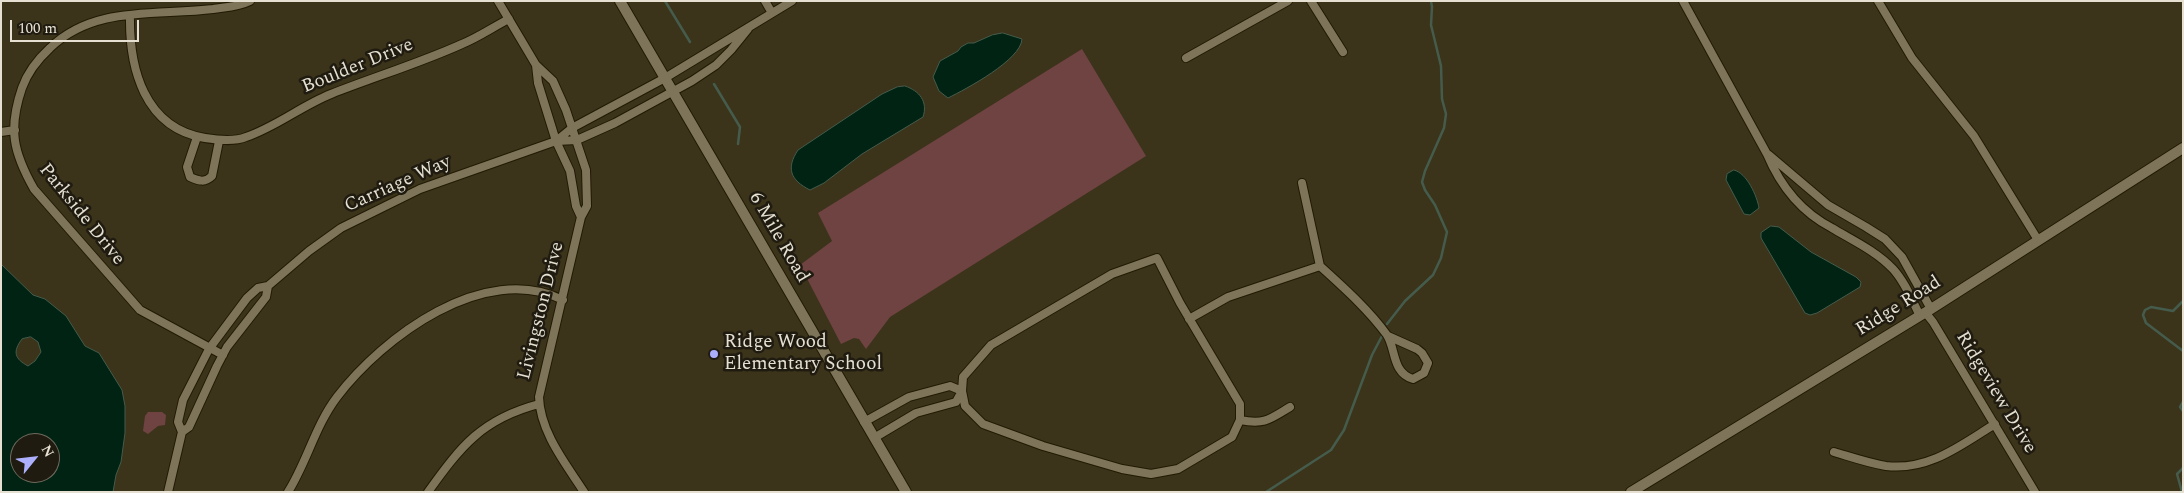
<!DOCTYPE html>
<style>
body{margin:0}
#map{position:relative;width:2184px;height:493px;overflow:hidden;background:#3b331a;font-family:Spectral,serif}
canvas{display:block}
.frame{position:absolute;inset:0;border:2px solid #e5e0d1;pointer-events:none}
.north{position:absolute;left:10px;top:433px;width:50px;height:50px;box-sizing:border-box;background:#1f1b10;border:1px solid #6e6a5d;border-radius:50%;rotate:61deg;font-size:14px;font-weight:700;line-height:20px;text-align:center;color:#e5e0d1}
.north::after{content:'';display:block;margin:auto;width:18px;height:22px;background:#acaffb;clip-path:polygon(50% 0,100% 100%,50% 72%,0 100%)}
.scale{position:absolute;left:10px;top:20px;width:129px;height:22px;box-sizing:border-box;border:2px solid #e5e0d1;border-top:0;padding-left:6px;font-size:15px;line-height:18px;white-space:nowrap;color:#e5e0d1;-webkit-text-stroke:4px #1f1b10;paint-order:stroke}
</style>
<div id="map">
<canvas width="2184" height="493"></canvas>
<div class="frame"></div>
<div class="north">N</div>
<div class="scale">100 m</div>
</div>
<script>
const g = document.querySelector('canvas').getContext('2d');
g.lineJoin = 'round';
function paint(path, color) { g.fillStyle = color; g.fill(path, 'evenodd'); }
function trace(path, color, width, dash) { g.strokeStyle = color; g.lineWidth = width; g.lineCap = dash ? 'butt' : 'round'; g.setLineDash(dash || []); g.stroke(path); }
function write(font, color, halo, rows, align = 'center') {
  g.font = font + ' Spectral,serif'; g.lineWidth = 5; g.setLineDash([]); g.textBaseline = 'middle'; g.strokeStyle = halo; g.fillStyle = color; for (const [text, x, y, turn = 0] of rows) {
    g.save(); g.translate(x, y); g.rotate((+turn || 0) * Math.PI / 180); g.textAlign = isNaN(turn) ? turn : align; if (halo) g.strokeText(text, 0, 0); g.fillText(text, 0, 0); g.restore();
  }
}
const green = new Path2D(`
 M1082 49 1146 156 890 317 866 349 859 339 854 338 841 344 800 265 832 241 818 213Z
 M148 412H162L166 415 165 425 158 426 148 434 143 431 145 416Z`);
const water = new Path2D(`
 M1003 33 1022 39C1021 60 966 89 948 98L939 91 933 77 940 61 958 51 961 47 968 43H974L992 35Z
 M905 86C920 91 928 102 923 117L862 154 824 183 810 190C790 180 786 168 798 150L882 94 897 87Z
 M1734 170C1747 173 1757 196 1759 208L1750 215 1744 214 1726 180 1727 174Z
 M1771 226 1779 227 1811 252 1856 277 1861 282 1860 287 1817 313 1810 315 1805 313 1761 238V233Z
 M1 264 33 295 45 299 66 316 85 346 99 353 122 390 125 406V433L121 462 116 475 113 492H1ZM31 337 38 342 41 352 35 361 28 366C15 359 12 352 22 339ZM20 443H50V473H20Z`);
const stream = new Path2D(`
 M665 1 690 42
 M714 84 740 127 738 144
 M2183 301 2173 311 2151 307 2145 310 2143 315 2146 323 2183 351
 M1387 324 1405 301 1433 275 1441 258 1447 232 1435 205 1425 190 1422 182 1425 171 1444 128 1446 114 1442 99 1441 66 1431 25 1432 7 1431 1
 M2183 402 2180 407 2183 411
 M1266 492 1331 450 1344 430 1372 355 1382 336
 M2182 492 2177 474 2183 468`);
const minor = new Path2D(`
 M498 1 536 65 553 81 566 110 586 170 587 206 581 217 539 397C540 432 566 464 584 492
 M765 1 772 13
 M1311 1 1343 52
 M1683 1 1767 154C1780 185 1801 212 1832 228 1852 240 1876 251 1893 269 1905 282 1912 300 1920 316
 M1878 1 1912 58 1974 136 2038 240
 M130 15C129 68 144 128 205 138 218 140 234 142 246 137 276 127 301 106 331 94 374 77 420 63 462 44 479 37 493 27 509 19
 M1186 58 1288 1
 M536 65 538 83 556 141 570 171 576 206 581 217
 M1 132 15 130
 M197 137 187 167 190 177C199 181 205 183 212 176L219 141
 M556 141 572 128 665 78 792 1
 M1769 155 1828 205 1866 227 1885 239 1902 257 1931 309
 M1302 183 1320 266
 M1925 312 1933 322 2035 492
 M1189 319 1228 297 1320 266C1343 287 1368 309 1387 335 1396 349 1392 373 1413 379L1424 373 1428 363 1422 353 1417 349 1388 336
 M223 355 140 310 34 189C13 152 8 129 22 88 28 71 38 59 50 48 94 5 157 16 213 9 226 7 238 7 250 1
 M1240 420C1265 425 1270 419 1290 407
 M864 422 909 397 950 386 962 391
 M182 432 189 427 217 366 227 347 266 297 268 286
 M874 438 916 413 956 402 962 391 963 377 991 345 1112 274 1157 258 1180 303 1240 404V420L1232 437 1178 469 1151 474 1122 469 1043 446 983 424 965 406 962 391
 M1834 452C1851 457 1868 463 1886 466 1929 471 1961 445 1995 424
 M168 492 182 432 178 422 183 400 209 349 247 298 258 288 268 286 309 251 341 228 420 189 556 141 577 140 615 123 692 81 716 65 731 50 748 29
 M288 492C307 462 315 426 337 397 383 337 484 261 563 300
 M428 492C461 446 482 419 539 404`);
const tertiary = new Path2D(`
 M620 1 906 492
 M1631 492 1931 309 2183 148`);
const markers = [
 [714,354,5,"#acaffb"]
];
const streetNames = [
 ["Boulder Drive",358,67,-22],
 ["Carriage Way",398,185,-24],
 ["Parkside Drive",81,215,51],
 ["6 Mile Road",778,238,60],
 ["Ridge Road",1899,307,-32],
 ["Livingston Drive",542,311,-76],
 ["Ridgeview Drive",1995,393,59]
];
const poiNames = [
 ["Ridge Wood",724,343],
 ["Elementary School",724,365]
];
paint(green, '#6f4341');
paint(water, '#002313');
trace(water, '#455c4c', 1);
trace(stream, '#455c4c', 2.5);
trace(minor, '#221a03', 10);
trace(tertiary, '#221a03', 12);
trace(minor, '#7d7459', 8);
trace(tertiary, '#7d7459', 10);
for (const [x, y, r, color] of markers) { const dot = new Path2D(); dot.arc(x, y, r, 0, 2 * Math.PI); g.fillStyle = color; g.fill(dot); trace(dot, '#1f1b10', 2); }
write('19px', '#e5e0d1', '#1f1b10', streetNames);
write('19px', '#e5e0d1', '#1f1b10', poiNames, 'left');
</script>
